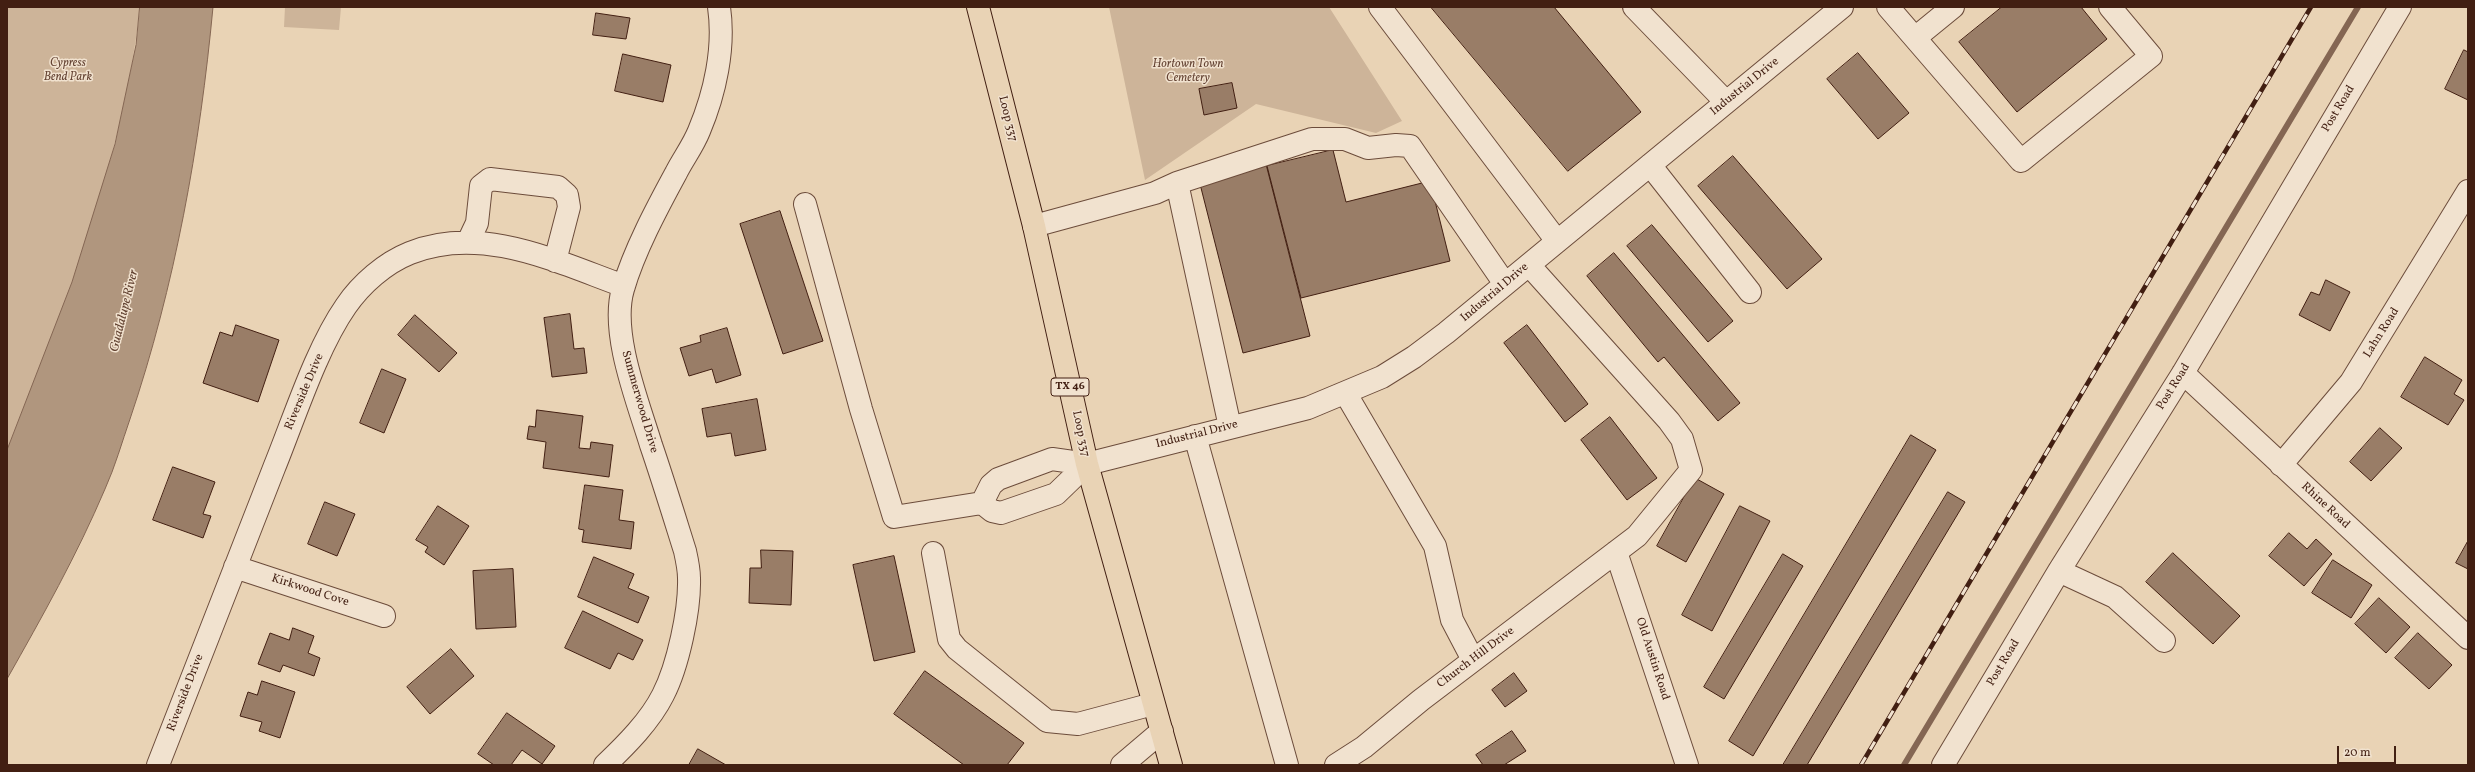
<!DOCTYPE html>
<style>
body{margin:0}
#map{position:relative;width:2475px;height:772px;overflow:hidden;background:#e9d3b5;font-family:Vollkorn,serif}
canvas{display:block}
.frame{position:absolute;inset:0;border:8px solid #421f12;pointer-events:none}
.scale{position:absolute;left:2337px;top:746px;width:59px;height:18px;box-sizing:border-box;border:2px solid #421f12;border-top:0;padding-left:5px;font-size:12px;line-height:14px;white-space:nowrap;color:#421f12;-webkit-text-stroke:3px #f1e2cf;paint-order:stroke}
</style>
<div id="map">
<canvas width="2475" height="772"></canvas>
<div class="frame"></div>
<div class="scale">20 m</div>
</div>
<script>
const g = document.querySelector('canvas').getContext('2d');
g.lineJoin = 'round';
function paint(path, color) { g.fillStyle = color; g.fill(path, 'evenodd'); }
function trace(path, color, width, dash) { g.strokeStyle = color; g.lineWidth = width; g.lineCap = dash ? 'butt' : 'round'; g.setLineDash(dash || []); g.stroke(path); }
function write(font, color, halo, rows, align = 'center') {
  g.font = font + ' Vollkorn,serif'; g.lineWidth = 3; g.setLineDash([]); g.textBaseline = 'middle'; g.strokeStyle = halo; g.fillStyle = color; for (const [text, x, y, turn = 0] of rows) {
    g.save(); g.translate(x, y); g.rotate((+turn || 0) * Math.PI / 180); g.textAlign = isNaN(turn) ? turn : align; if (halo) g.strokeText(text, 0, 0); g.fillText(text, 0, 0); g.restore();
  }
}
const green = new Path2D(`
 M7 7H140C124 155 64 313 7 450Z
 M285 7H341L339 30 284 27Z
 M1109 7H1329L1402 121 1376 133 1256 104 1145 180Z`);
const water = new Path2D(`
 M140 7H213C200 146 175 286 130 419 122 442 115 467 105 489 77 555 42 617 7 679V450L72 282 115 144 136 45Z`);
const stream = new Path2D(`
 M1904 765 2358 7`);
const building = new Path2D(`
 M1431 7H1554L1641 112 1568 171Z
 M2002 7H2081L2107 39 2017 112 1959 42Z
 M596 13 630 18 626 39 593 35Z
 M2464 50 2468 52V100L2445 89Z
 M1858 53 1909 113 1878 139 1827 79Z
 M623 54 671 65 663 102 615 91Z
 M1232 83 1237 108 1204 115 1199 89Z
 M1333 150 1346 202 1430 181 1450 261 1301 298 1267 166Z
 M1733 156 1822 259 1787 289 1698 186Z
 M1266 164 1310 336 1243 353 1199 180Z
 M780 211 823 341 783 354 740 224Z
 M1652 225 1733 321 1708 342 1627 246Z
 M1614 253 1740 403 1718 421 1664 357 1658 362 1587 276Z
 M2326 280 2350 292 2330 331 2299 315 2311 292 2319 295Z
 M570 314 574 349 584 348 587 373 552 377 544 318Z
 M415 315 457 353 439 372 398 335Z
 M236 325 279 340 258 402 203 383 220 332 232 336Z
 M1527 325 1588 404 1565 422 1504 343Z
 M727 328 741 375 716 383 712 369 689 376 680 348 701 342 700 336Z
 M2425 357 2462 380 2454 394 2464 400 2448 425 2401 397Z
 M382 369 406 379 384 433 360 423Z
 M757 399 766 450 735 456 731 433 707 437 702 409Z
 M537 410 583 416 579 448 590 449 591 442 613 445 609 477 543 468 546 442 527 439 529 426 535 427Z
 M1610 417 1657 478 1627 500 1581 440Z
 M2380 428 2402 448 2371 481 2350 462Z
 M1911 435 1936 450 1753 756 1729 741Z
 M173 467 215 482 203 514 211 516 203 538 153 520Z
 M1695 478 1724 494 1686 562 1657 546Z
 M585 485 623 490 619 520 634 522 631 549 582 542 584 530 579 529Z
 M1948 492 1965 502 1807 765H1783Z
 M325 502 355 514 337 556 308 544Z
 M438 506 469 526 444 565 425 552 428 547 416 540Z
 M1740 506 1770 521 1712 631 1682 615Z
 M2289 533 2307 549 2316 539 2332 554 2304 586 2269 556Z
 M2468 541V569L2456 563Z
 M761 550 793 551 791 605 749 603 750 568H761Z
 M2173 553 2240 616 2213 644 2146 582Z
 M1783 554 1803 566 1724 699 1704 687Z
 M894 556 915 652 874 661 853 565Z
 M594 557 634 574 628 588 649 597 638 623 578 597Z
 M2333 560 2372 585 2351 618 2312 593Z
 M513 569 516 627 476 629 473 571Z
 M2379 598 2410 627 2386 653 2355 624Z
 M583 611 643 640 633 660 618 653 610 669 565 648Z
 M293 628 314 636 308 653 320 658 314 676 283 665 280 672 258 664 270 633 289 640Z
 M2418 633 2452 665 2429 689 2395 658Z
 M451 649 474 676 430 714 407 687Z
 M925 671 1024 743 1007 765H964L894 714Z
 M1514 673 1527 691 1505 707 1492 690Z
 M262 681 295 692 280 738 259 731 262 722 240 716 248 692 257 695Z
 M507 713 555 746 542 764 522 750 511 765H494L478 754Z
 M1512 731 1526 751 1504 765H1483L1476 755Z
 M698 749 726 765H689Z`);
const minor = new Path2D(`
 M1380 7 1557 241
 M1634 7 1726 102
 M1888 7 2021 161 2151 56 2110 7
 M1915 38 1953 7
 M1650 165 1750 292
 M1177 183 1230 427
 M805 204 861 409 894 517 982 503 992 511 1001 513 1056 494 1087 464
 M1034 226 1155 193 1177 183 1312 139H1345L1368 148 1396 145 1410 146 1505 284
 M468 242 477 223 481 186 490 179 558 187 567 195 569 207 555 261
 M2183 373 2468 638
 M1346 394 1435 546 1452 620 1473 660
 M1195 436 1287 765
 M2281 465 2351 382 2468 191
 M982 503 991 485 998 479 1052 459 1087 464 1308 408 1382 377 1414 357 1446 333 1842 7
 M1616 552 1687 765
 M933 553 949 639 957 649 1047 721 1078 724 1153 704
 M235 567 384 616
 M2059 571 2115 597 2164 641
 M158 765C196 666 235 567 274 468 294 419 316 349 346 306 361 284 385 263 410 253 482 224 557 262 624 286
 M605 765C626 745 650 721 663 695 678 666 690 610 689 578 689 570 687 560 685 551 674 516 663 480 651 445 638 402 610 333 623 289 634 251 657 208 676 173 683 159 693 146 699 131 715 93 725 48 719 7
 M1122 765 1162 731
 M1336 765 1364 747 1421 700 1637 536 1691 470 1682 439 1669 421 1529 265
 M1943 765 2059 571 2183 373 2400 7`);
const major = new Path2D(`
 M978 7 1034 226 1087 464 1171 765`);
const rail = new Path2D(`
 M1861 765 2311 7`);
const shields = [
 [1070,387,38]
];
const shieldNames = [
 ["TX 46",1070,387]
];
const parkNames = [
 ["Cypress",68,64],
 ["Bend Park",68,78],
 ["Hortown Town",1188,65],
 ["Cemetery",1188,79]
];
const streetNames = [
 ["Industrial Drive",1745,87,-39],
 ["Post Road",2339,109,-59],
 ["Loop 337",1007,119,76],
 ["Industrial Drive",1495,293,-40],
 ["Lahn Road",2382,333,-58],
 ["Post Road",2174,387,-58],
 ["Riverside Drive",305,392,-67],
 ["Summerwood Drive",639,402,74],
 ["Loop 337",1080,434,78],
 ["Industrial Drive",1197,435,-14],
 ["Rhine Road",2325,506,43],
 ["Kirkwood Cove",310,591,18],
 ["Church Hill Drive",1476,658,-37],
 ["Old Austin Road",1652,659,72],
 ["Post Road",2004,663,-59],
 ["Riverside Drive",186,693,-69]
];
const waterNames = [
 ["Guadalupe River",125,311,-76]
];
paint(green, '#cdb499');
paint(water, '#b0967e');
trace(water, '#846653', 1);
trace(stream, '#846653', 6);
paint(building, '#997d67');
trace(building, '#421f12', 1);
trace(minor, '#6c4c3b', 24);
trace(major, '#421f12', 24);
trace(minor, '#f1e2cf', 22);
trace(major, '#e9d3b5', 22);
trace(rail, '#421f12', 4.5);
trace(rail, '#f1e2cf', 3, [9]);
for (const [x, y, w] of shields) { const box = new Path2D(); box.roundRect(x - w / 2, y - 9, w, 18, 3); g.fillStyle = '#f1e2cf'; g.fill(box); trace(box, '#421f12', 1); }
write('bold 11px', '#421f12', null, shieldNames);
write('italic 12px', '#654434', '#f1e2cf', parkNames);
write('12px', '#421f12', '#f1e2cf', streetNames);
write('italic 13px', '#634332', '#f1e2cf', waterNames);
</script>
